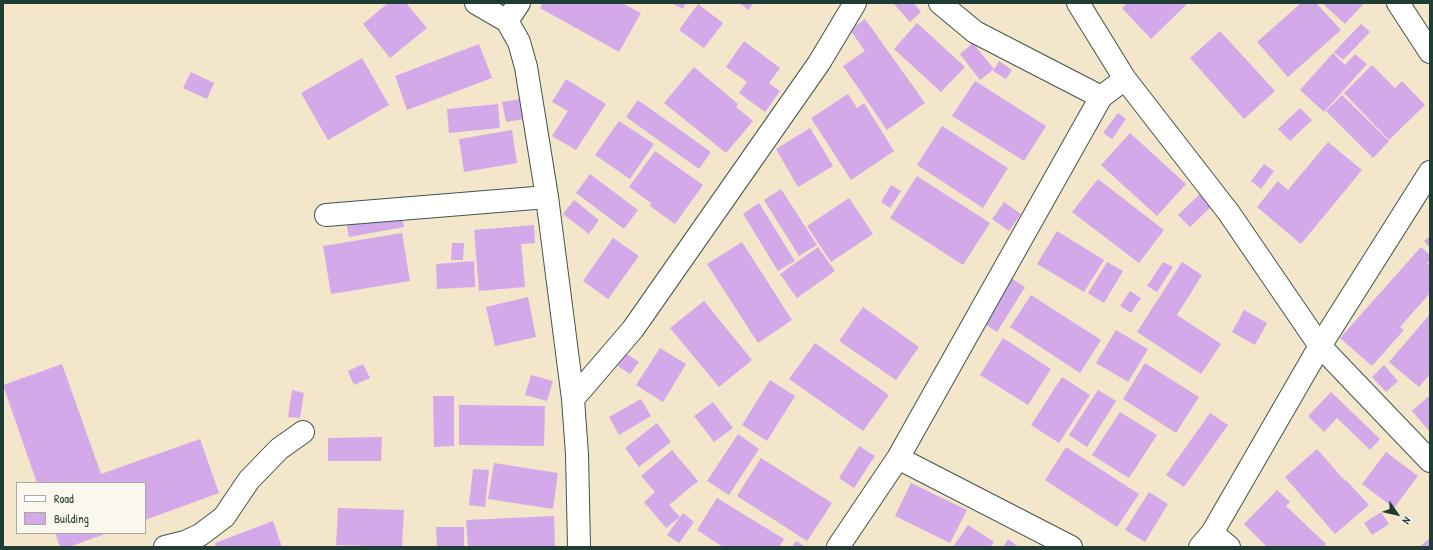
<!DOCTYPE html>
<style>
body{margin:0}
#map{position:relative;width:1433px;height:550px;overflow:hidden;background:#f3e6cb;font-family:"Patrick Hand",sans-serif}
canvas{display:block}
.frame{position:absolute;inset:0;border:4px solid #1f3d34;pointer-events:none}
.legend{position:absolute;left:16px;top:482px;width:130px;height:52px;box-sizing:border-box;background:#fbf7ec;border:1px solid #a3ada2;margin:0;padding:5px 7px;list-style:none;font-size:12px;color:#1f3d34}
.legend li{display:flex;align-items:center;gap:8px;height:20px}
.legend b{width:20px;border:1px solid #a3ada2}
.north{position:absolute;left:1377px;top:494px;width:40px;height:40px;-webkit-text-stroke:3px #fbf7ec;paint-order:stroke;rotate:124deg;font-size:11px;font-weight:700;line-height:16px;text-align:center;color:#1f3d34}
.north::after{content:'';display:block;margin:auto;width:14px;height:18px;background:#1f3d34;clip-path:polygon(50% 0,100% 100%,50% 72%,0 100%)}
</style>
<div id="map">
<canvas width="1433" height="550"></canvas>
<div class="frame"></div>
<ul class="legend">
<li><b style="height:5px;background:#fff"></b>Road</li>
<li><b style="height:11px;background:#d4a9e9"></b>Building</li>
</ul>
<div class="north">N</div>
</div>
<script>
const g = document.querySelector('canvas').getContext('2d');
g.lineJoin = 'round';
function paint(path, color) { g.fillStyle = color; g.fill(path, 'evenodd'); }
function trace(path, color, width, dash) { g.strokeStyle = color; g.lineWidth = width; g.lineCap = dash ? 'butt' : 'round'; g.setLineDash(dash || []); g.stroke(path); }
const building = new Path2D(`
 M388 3H406L427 28 390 58 363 24Z
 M543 3H622L641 13 619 52 540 8Z
 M671 3H686L683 9Z
 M739 3H753L749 10Z
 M893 3H914L921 12 910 22Z
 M1127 3H1188L1151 39 1122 8Z
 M1301 3H1316L1341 30 1288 77 1257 42Z
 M1322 3H1364L1345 24Z
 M698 4 723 23 704 48 679 30Z
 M865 19 925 103 887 130 843 66 865 51 850 30Z
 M917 23 965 67 941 92 894 49Z
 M1361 24 1370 32 1343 60 1334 52Z
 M1220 31 1275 91 1244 119 1190 58Z
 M744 41 780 68 769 83 780 91 765 112 739 93 747 82 726 67Z
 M973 43 994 69 980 80 960 54Z
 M479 44 492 78 407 110 395 76Z
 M1333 53 1345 65 1355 54 1367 64 1324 112 1300 90Z
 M362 58 389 105 328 140 301 93Z
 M999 61 1012 70 1006 79 993 71Z
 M1372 65 1395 88 1402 81 1425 105 1389 140 1344 93Z
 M694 67 738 104 736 107 753 121 726 153 664 103Z
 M191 72 214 83 207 99 183 88Z
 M566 79 606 104 576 150 552 136 568 111 552 102Z
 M975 81 1046 126 1024 161 952 116Z
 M848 94 857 108 864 103 894 151 851 180 811 118Z
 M1342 95 1389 141 1373 158 1326 111Z
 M521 99 524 119 506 122 502 102Z
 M638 100 711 152 699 169 626 117Z
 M498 104 500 128 449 133 447 109Z
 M1300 108 1312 120 1290 141 1278 129Z
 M1118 113 1126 119 1112 139 1103 133Z
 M619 121 654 144 630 179 595 155Z
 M942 126 1008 168 983 208 917 165Z
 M810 128 833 166 798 187 776 149Z
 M512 130 517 163 464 172 459 139Z
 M1130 133 1186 184 1157 216 1101 165Z
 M1328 142 1362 170 1301 244 1257 207 1278 181 1288 190Z
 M655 151 703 185 675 224 650 206 651 203 629 187Z
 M1264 164 1274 171 1261 189 1251 181Z
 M590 174 638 210 624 229 576 193Z
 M917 176 990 223 963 265 890 218Z
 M1098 179 1164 230 1139 263 1072 212Z
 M891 185 901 191 890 208 881 202Z
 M781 189 817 245 799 256 764 200Z
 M1202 192 1214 204 1190 227 1178 215Z
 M849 198 873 234 831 262 807 226Z
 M574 200 599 220 589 234 563 214Z
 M1004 202 1021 214 1009 231 992 219Z
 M759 203 795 261 778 271 743 214Z
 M401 212 404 227 349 237 346 221Z
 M534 225 535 243 521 244 525 287 479 291 474 230Z
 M1057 231 1104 260 1084 292 1037 264Z
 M402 233 410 281 331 294 323 246Z
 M1430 236V248L1424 241Z
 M613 238 639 256 608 299 583 281Z
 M742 242 792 320 758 343 707 264Z
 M452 243H464L463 260H451Z
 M818 247 835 271 797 298 780 274Z
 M1421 247 1430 255V261L1427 263 1430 266V293L1400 327 1404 330 1372 366 1340 338Z
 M474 261 475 287 437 289 436 264Z
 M1107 262 1123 271 1104 303 1088 293Z
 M1163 262 1173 267 1157 292 1147 286Z
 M1182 262 1202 275 1177 315 1221 344 1201 374 1137 332Z
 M1011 278 1025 287 997 332 983 323Z
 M1130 291 1141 298 1131 313 1120 306Z
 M1031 295 1101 340 1080 373 1010 327Z
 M528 297 536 337 495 346 486 307Z
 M704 301 752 360 719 387 670 328Z
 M863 307 919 347 896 380 839 341Z
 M1244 310 1267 323 1255 345 1232 332Z
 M1430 314V374L1419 387 1389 362Z
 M1116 330 1148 349 1128 382 1096 363Z
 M1003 338 1051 369 1028 405 980 375Z
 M815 343 889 395 863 431 789 379Z
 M660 348 686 364 663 402 636 385Z
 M624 352 639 362 630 374 615 364Z
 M1145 363 1199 397 1176 433 1123 399Z
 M62 364 101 474 200 439 219 493 145 520V483H37L3 385Z
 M363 364 370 378 354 385 348 371Z
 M1384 365 1398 381 1386 392 1372 377Z
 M531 375 553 381 547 401 525 395Z
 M1062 377 1090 395 1059 443 1031 425Z
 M770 380 795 396 767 441 742 425Z
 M292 390 304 393 300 418 288 417Z
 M1098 390 1116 401 1087 447 1069 435Z
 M1331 392 1380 439 1370 450 1337 418 1324 432 1308 416Z
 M1430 395V432L1412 411Z
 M433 396H454V446L434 447Z
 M641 399 651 416 619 435 609 417Z
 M713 402 733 428 714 442 694 416Z
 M459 405 545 406 544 446 459 445Z
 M1120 412 1157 435 1129 478 1092 455Z
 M1210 413 1228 425 1184 487 1166 475Z
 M657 423 671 442 639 467 625 448Z
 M738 434 759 449 729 495 707 481Z
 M382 437 381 461H328V438Z
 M859 446 875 456 854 488 839 478Z
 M1066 447 1139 494 1117 527 1045 480Z
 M1317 449 1345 481 1346 480 1369 505 1335 534 1285 477Z
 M672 450 698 481 669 505 680 517 666 528 644 502 655 492 641 476Z
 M1386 452 1418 476 1394 508 1362 484Z
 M761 458 832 503 807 541 737 496Z
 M494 463 558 473 553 509 488 499Z
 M473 469 489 470 485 507 469 505Z
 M911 483 967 510 950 543 895 516Z
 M1277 490 1290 502 1286 506 1326 544 1324 547H1267L1244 524Z
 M1149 492 1168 504 1145 542 1125 530Z
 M717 498 784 539 779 547H723L697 530Z
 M338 508 404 510 402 547 336 545Z
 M1381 512 1389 524 1372 535 1364 523Z
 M683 513 694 522 679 543 667 535Z
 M554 516 555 547H468L466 520Z
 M273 521 282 547H216L215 543Z
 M968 525 994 542 990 547H953Z
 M436 527H464V547H437Z
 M55 533H108L69 547H60Z
 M1430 538V547H1419Z
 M1008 539 1019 547H1003Z
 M796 541 806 547H792Z`);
const street = new Path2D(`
 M476 3 507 21 519 42 526 67 547 197 573 399 577 454 579 547
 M940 3 975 32 1101 97
 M1078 3 1125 79 1229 213 1320 346 1430 461
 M1398 3 1430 52
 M507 21 519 3
 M326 215 547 197
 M573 399 633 329 819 63 855 3
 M898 458 1071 547
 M1212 533 1229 547
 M165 547 185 542 200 535 224 517 249 480 279 449 303 432
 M838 547 898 458 1101 97 1125 79
 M1200 547 1212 533 1320 346 1430 172`);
paint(building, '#d4a9e9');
trace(street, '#3f564b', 24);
trace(street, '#fff', 22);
</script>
